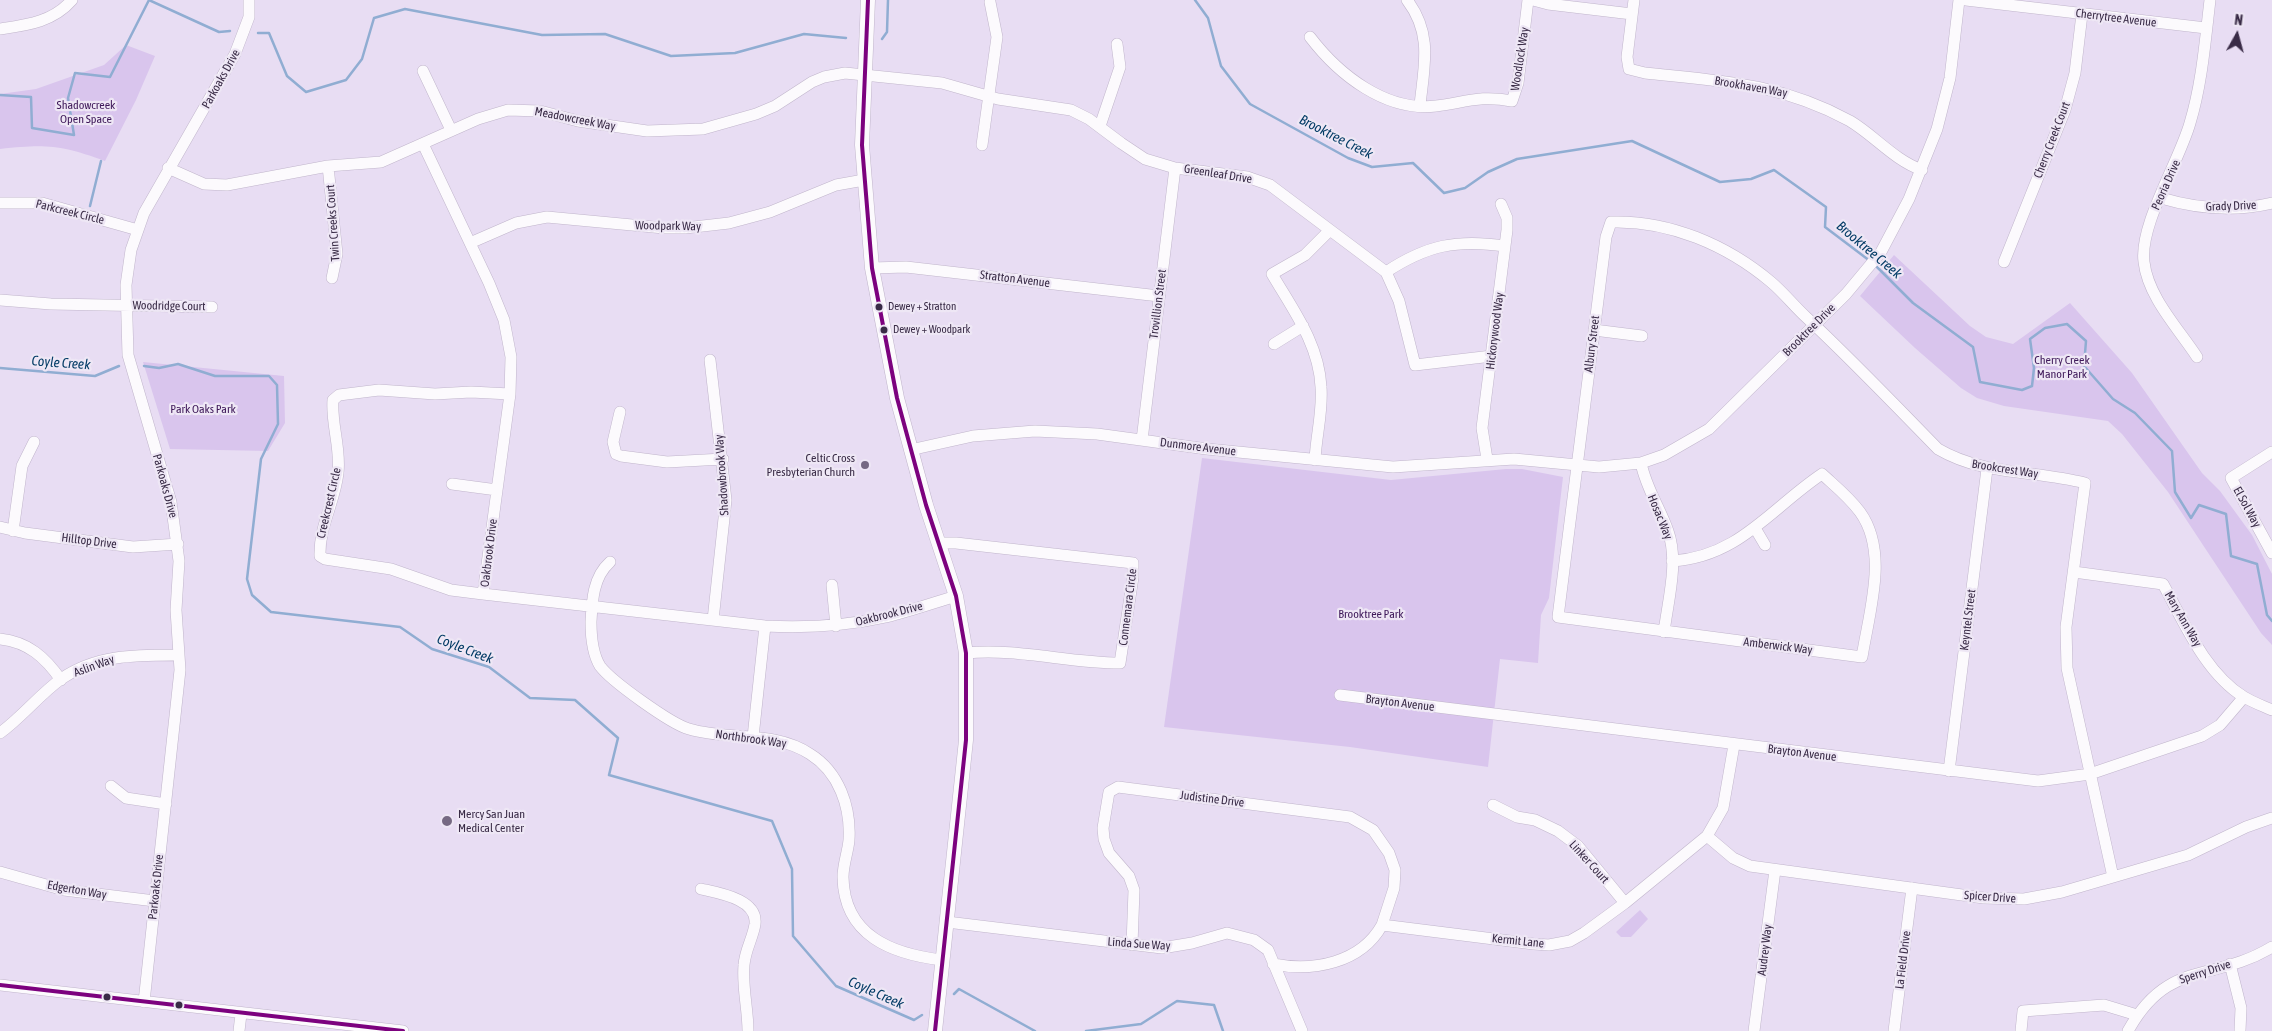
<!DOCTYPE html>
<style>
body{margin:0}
#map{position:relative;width:2272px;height:1031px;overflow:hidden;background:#e8ddf3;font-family:"Asap Condensed",sans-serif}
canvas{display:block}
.north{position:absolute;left:2212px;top:10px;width:50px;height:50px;-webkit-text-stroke:4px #eee7f5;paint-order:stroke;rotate:7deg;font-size:14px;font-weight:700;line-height:20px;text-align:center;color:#392b46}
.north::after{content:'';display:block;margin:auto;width:18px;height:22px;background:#392b46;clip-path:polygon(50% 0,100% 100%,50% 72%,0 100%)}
</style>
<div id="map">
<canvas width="2272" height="1031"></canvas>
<div class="north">N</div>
</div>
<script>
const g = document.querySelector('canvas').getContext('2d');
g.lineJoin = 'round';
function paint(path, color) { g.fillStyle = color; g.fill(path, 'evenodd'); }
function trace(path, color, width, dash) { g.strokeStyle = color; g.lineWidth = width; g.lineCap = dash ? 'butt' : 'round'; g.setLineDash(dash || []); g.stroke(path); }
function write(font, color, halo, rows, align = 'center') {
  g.font = font + ' "Asap Condensed",sans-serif'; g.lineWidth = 4.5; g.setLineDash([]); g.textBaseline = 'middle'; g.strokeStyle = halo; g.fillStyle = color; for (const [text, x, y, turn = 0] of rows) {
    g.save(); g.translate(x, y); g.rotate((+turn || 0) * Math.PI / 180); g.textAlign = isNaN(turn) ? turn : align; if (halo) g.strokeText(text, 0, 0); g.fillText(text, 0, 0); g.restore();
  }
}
const green = new Path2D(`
 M126 45 155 56 136 100 105 161C61 145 46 144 0 149V94L36 89 104 65Z
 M1894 255 1970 326 1986 337 2013 344 2070 303 2132 373 2202 473 2220 491 2252 535 2272 574V645L2261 633 2168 492 2122 434 2108 421 2004 406 1977 398 1961 388 1915 348 1860 296Z
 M143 362 284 376 285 423 268 451 170 449Z
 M1202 458 1391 480 1506 469H1522L1563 477 1549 598 1541 615 1538 663 1500 659 1488 767 1350 747 1164 727Z
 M1640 910 1648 919 1631 937H1621L1616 932Z`);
const stream = new Path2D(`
 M1195 0 1208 18 1221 66 1250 104 1348 158 1372 167 1413 163 1444 193 1465 188 1488 172 1517 159 1632 141 1720 182 1751 179 1774 170 1826 207 1825 227 1870 261
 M258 33H269L287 76 306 92 346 80 362 59 374 18 405 9 542 35 605 34 671 56 735 53 804 34 846 38
 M882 39 887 32 888 0
 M0 95 31 97 32 128 74 135 68 98 75 73 110 77 149 0 219 32 230 31
 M90 206 101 161
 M1874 264 1913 303 1973 347 1980 382 2022 390 2032 386 2034 368 2030 339 2045 328 2067 324 2086 341 2084 366 2113 399 2135 413 2172 451 2175 492 2191 518 2199 505 2226 514 2231 556 2257 564 2267 615 2272 621
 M144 366 159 368 178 364 215 376H269L277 385 278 424 261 459 247 579 252 595 271 612 400 627 432 649 489 667 530 698 575 700 618 738 609 775 772 821 792 869 793 936 836 986 914 1020 922 1015
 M0 368 95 376 119 366
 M954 994 959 989 1035 1031
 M1086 1031 1141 1024 1177 1001 1214 1005 1223 1031`);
const minor = new Path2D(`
 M1407 0C1433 34 1424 66 1420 105
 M1533 0 1548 4 1632 14
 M1634 0 1627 57 1629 69 1645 73C1721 81 1780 83 1850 121 1875 136 1894 160 1922 170
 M1966 0 2206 28
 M0 29C27 25 53 22 72 0
 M1310 37C1339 75 1386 112 1436 106 1467 102 1480 95 1512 101L1518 83 1528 0
 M423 71 451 130
 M1100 126 1120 67 1117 44
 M423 144 489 283 504 320 511 357 510 394 483 594 765 626C806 628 846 626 886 617 910 611 933 603 956 596
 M982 145 997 37 990 2
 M328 166 337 254 332 278
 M168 168 204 184 227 185 328 166 381 162 478 119 508 110 540 111 578 121 647 131 703 129 756 114 775 106 812 82 824 77 845 73 942 83 998 99 1071 110 1089 119 1121 143 1145 159 1175 168 1247 177 1270 185 1386 272 1399 301 1415 365 1492 356
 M2161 198C2198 209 2234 212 2272 203
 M0 203H42L138 230
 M470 243 516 223 547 217 664 228H685L729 223 770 212 836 185 864 180
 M2004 262 2065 110 2075 73 2082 14
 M872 268 906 267 1159 296
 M1386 272C1427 245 1457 239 1505 246
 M0 300 51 304 212 307
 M1594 330 1642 336
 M1274 344 1303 326
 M2197 357C2178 328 2148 297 2144 262 2139 225 2179 162 2190 123 2202 83 2205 42 2210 0
 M710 360 726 500 713 620
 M620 412 613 442 616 454 621 456 667 462 723 459
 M1142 440 1175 168
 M910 450 973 436 1035 431 1097 434 1207 449 1393 467 1514 459 1599 467 1641 463 1664 455 1709 429 1846 294 1881 252 1909 199 1937 129 1950 78 1959 0
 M2272 452 2231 478 2272 553
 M1487 459 1482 428 1507 230V218L1501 204
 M1315 460C1316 436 1323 411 1321 387 1319 344 1293 310 1272 274L1305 255 1330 230
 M1641 463C1646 488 1660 508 1668 531 1679 562 1668 600 1664 632
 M452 484 497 490
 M0 527 25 533 133 547 178 544
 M1755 528 1765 545
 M13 531 22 466 34 442
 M938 543H956L1133 563V577L1120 663C1068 663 1018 648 966 653
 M1672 561C1739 557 1771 508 1822 474 1835 486 1849 497 1860 512 1889 552 1869 612 1862 657L1558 617 1606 237 1611 222C1669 220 1727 245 1771 282 1784 293 1794 306 1806 317 1852 360 1895 405 1938 449 1984 476 2035 470 2085 483L2066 627 2067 668 2113 877
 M610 562C593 577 592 601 591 622 591 636 592 653 600 666 611 681 671 724 689 729 729 741 773 730 810 754 839 772 851 807 849 840 848 852 843 864 843 877 844 936 892 954 942 960
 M2074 572 2163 584C2184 622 2205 673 2244 697 2252 702 2263 706 2272 710
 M832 585 836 626
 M483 594 451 590 391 569 325 559 320 556C319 526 335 502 338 473 341 448 331 424 333 400L339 395 379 390 435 394 471 392 510 394
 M0 639C28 642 45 657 61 680
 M1340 695 2038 781 2090 774 2202 736 2220 725 2244 697
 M0 733C22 717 39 695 61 679 97 654 138 655 179 655
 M753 737 765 626
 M1949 771 1987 469
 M111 786 126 798 166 804
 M1493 805 1517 817 1535 820 1558 831 1578 846 1625 903
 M1707 836 1733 858 1750 866 1984 898 2024 899 2062 892 2188 855 2246 827 2272 818
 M0 872 64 890 155 901
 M701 889C718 893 758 899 755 924 753 938 745 950 744 965 742 987 748 1009 748 1031
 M947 922 1162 948 1192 943 1227 933 1254 940 1268 950 1302 1031
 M1132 945 1134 890 1129 876 1109 853 1104 839 1103 828 1109 792 1118 787 1350 817 1373 830 1389 853 1395 870 1394 888 1382 925
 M1273 964C1313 972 1361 963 1382 925L1534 944 1549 945 1570 941 1584 933 1625 903 1707 836 1723 808 1734 745
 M2230 964 2241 1008 2240 1031
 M0 985 403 1031
 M144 1002 180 670 176 610 179 561 171 502 128 355 126 285 131 250 144 213 235 54 249 17V0
 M239 1031 241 1014
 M1754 1031 1775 870
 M1894 1031 1912 888
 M2021 1031 2023 1011 2104 1005 2137 1015
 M2128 1031C2168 958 2213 983 2272 947`);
const major = new Path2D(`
 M868 0 862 145 872 268 897 398 926 505 956 596 966 653V740L935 1031`);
const bus1 = new Path2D(`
 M868 0 862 145 872 268 897 398 926 505 956 596 966 653V740L935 1031
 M0 985 403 1031`);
const markers = [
 [879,307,4.5,"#392b46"],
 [884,330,4.5,"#392b46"],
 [865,465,5,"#766983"],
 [447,821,6,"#766983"],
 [107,997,4.5,"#392b46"],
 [179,1005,4.5,"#392b46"]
];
const busNames = [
 ["Dewey + Stratton",888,307],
 ["Dewey + Woodpark",893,330]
];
const streetNames = [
 ["Cherrytree Avenue",2116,18,7],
 ["Woodlock Way",1520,59,-81],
 ["Parkoaks Drive",221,79,-61],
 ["Brookhaven Way",1751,87,10],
 ["Meadowcreek Way",575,119,11],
 ["Cherry Creek Court",2052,140,-69],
 ["Greenleaf Drive",1218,174,9],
 ["Peoria Drive",2166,185,-66],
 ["Grady Drive",2231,206,-2],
 ["Parkcreek Circle",70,212,14],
 ["Twin Creeks Court",333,223,-94],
 ["Woodpark Way",668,226,1],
 ["Stratton Avenue",1015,279,7],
 ["Trovillion Street",1158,304,-83],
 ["Woodridge Court",169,306,1],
 ["Brooktree Drive",1809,330,-45],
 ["Hickorywood Way",1495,331,-83],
 ["Albury Street",1592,344,-83],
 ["Dunmore Avenue",1198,447,7],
 ["Brookcrest Way",2005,469,9],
 ["Shadowbrook Way",722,475,-94],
 ["Parkoaks Drive",165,486,75],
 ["Creekcrest Circle",329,503,-77],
 ["El Sol Way",2247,507,61],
 ["Hosac Way",1660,517,68],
 ["Hilltop Drive",89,541,7],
 ["Oakbrook Drive",489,553,-83],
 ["Connemara Circle",1128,607,-83],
 ["Oakbrook Drive",889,614,-14],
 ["Mary Ann Way",2183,619,60],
 ["Keyntel Street",1968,620,-83],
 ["Amberwick Way",1778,646,7],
 ["Aslin Way",94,666,-20],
 ["Brayton Avenue",1400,703,7],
 ["Northbrook Way",751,739,8],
 ["Brayton Avenue",1802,753,7],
 ["Judistine Drive",1212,799,7],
 ["Linker Court",1589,862,48],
 ["Parkoaks Drive",156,887,-84],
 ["Edgerton Way",77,890,10],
 ["Spicer Drive",1990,897,4],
 ["Kermit Lane",1518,941,6],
 ["Linda Sue Way",1139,944,4],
 ["Audrey Way",1765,950,-83],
 ["La Field Drive",1903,960,-83],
 ["Sperry Drive",2205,972,-18]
];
const parkNames = [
 ["Shadowcreek",86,105],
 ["Open Space",86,119],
 ["Cherry Creek",2062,360],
 ["Manor Park",2062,374],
 ["Park Oaks Park",203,409],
 ["Brooktree Park",1371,614]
];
const poiNames = [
 ["Celtic Cross",855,458],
 ["Presbyterian Church",855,472],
 ["Mercy San Juan",458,814,"left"],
 ["Medical Center",458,828,"left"]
];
const waterNames = [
 ["Brooktree Creek",1336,137,27],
 ["Brooktree Creek",1869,250,40],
 ["Coyle Creek",61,363,4],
 ["Coyle Creek",465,649,21],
 ["Coyle Creek",876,993,24]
];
paint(green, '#d9c5ed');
trace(stream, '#90add2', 2.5);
trace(minor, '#c0b5cb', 12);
trace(major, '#c0b5cb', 15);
trace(minor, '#fcfafd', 11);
trace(major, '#fcfafd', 14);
trace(bus1, '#7c027e', 4);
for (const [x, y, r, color] of markers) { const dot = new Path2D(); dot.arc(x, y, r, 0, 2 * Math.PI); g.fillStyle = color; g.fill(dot); trace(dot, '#eee7f5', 2); }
write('11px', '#392b46', '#eee7f5', busNames, 'left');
write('12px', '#392b46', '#eee7f5', streetNames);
write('12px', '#3e1859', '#eee7f5', parkNames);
write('12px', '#392b46', '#eee7f5', poiNames, 'right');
write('italic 14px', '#043c66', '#eee7f5', waterNames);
</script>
